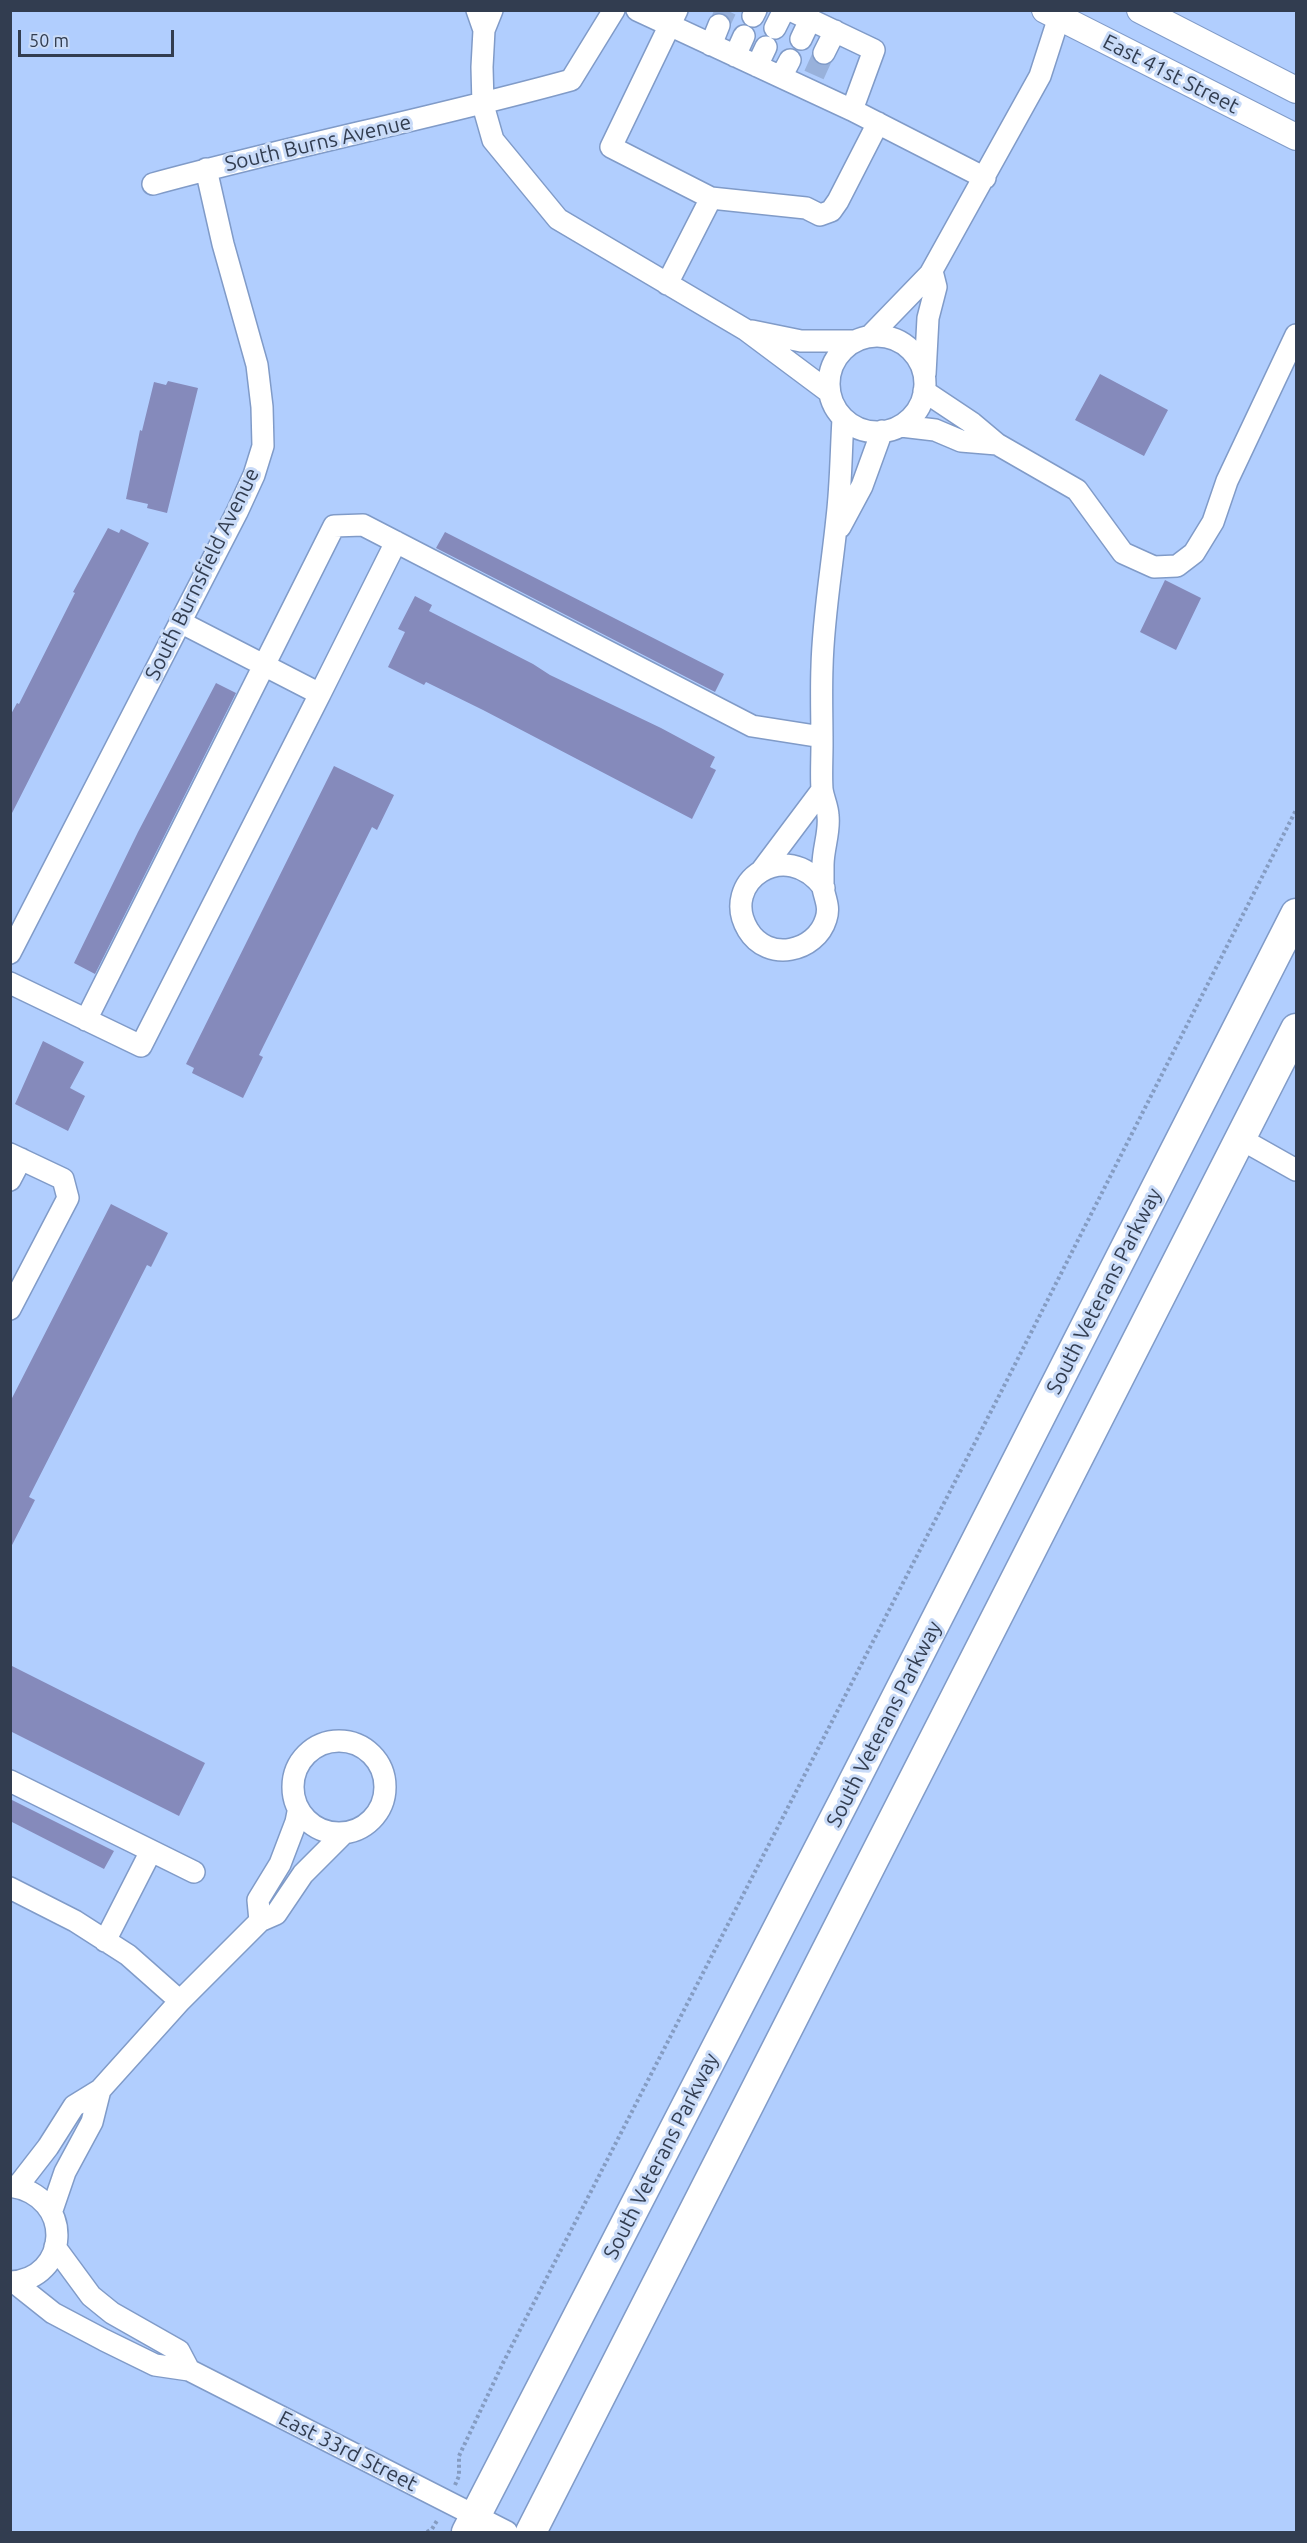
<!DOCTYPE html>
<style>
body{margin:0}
#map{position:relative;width:1307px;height:2543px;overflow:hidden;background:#b1cefe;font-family:Ubuntu,sans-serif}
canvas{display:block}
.frame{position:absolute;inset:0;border:12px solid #323d50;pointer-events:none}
.scale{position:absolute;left:18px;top:30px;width:156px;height:27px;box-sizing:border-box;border:3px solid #323d50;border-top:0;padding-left:8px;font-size:18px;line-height:21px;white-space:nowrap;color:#323d50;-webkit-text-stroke:4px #c9dbf8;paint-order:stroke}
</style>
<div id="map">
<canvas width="1307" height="2543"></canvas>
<div class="frame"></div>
<div class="scale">50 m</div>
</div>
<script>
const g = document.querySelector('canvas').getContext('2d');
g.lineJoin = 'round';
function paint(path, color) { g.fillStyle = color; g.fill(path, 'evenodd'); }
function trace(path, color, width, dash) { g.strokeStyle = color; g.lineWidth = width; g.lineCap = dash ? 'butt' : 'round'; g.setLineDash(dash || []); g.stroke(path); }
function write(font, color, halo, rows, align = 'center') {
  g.font = font + ' Ubuntu,sans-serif'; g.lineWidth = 6; g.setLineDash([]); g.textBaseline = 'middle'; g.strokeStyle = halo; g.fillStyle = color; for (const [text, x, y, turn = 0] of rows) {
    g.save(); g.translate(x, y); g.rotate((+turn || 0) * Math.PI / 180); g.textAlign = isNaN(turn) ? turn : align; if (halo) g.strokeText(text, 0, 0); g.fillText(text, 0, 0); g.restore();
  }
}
const building = new Path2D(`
 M1100 374 1168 410 1144 456 1075 420Z
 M168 381 198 388 167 513 147 508 148 504 126 499 140 430 142 431 154 382 166 385Z
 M108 528 119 533 121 529 149 543 10 817V716L17 703 19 704 75 593 73 592Z
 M445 532 724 674 715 692 436 548Z
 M1165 580 1201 598 1176 650 1140 632Z
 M415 596 432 605 429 611 533 664 550 675 661 728 715 757 710 767 716 770 692 819 483 710 426 682 424 685 388 667 405 632 398 629Z
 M216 683 236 693 95 974 74 963 138 832Z
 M334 766 394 795 377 830 372 827 259 1055 263 1057 243 1098 192 1073 194 1068 186 1064Z
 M43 1041 84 1062 70 1088 85 1096 68 1131 15 1104Z
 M111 1204 168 1233 151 1267 147 1265 29 1497 35 1500 10 1549V1402Z
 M10 1665 205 1763 179 1816 10 1731Z
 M10 1799 114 1851 104 1869 10 1821Z`);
const minorTunnel = new Path2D(`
 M719 25 726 10
 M814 75 824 53`);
const path = new Path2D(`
 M455 2485 459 2476V2456L503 2363 1003 1388 1296 810
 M427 2532 432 2529 438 2519`);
const minor = new Path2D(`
 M477 10 484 30 492 10
 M637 10 852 110
 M677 10 611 147 711 198 806 208 820 215 831 211 838 201 878 123
 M790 10 874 50 852 110 985 178
 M753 16 756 10
 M775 28 784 10
 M484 30 482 67 483 105 493 140 558 219 746 330 829 392
 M801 39 810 20
 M711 45 719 25
 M824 53 835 31
 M735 56 744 36
 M757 66 766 47
 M781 77 790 60
 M153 184C292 146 433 118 571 80L614 10
 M667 284 711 198
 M752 331 801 341H854
 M829 384a48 48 0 1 1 96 0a48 48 0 1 1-96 0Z
 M870 336 930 274 1040 76 1059 17
 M925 374 928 318 936 287 932 271
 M924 391 972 423 997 444 1077 490 1123 553 1154 567 1177 566 1194 553 1213 522 1227 481 1296 335
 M901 426 935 430 961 441 997 444
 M840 527 862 486 882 431
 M320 694 396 542
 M762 870 822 790
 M824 888C786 836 719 882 748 930 768 963 816 952 826 919 830 907 825 899 823 888 823 880 823 872 823 865 823 849 830 831 828 816 828 807 823 798 822 789 821 775 822 759 822 744 822 718 821 693 822 667 823 618 832 568 837 518 841 485 841 452 843 419
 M10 953 237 512 254 475 263 446 262 407 257 365 223 244 206 169
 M10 983 141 1046 320 694 180 622
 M86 1020 334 526 363 525 752 726 822 737
 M1241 1139 1296 1170
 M10 1154 63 1179 68 1198 10 1309
 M10 1180 21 1159
 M293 1787a46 46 0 1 1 92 0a46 46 0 1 1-92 0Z
 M10 1781 194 1872
 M10 1888 75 1921 128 1955 180 2001
 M260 1921 258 1900 280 1864 296 1822 298 1812
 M105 1941 151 1851
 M10 2186C76 2196 69 2280 10 2282
 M17 2187 48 2147 74 2106 100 2090 180 2001 260 1921 276 1914 303 1874 344 1833
 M52 2210 65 2172 92 2122 100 2090
 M55 2247 91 2296 112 2313 179 2351 189 2370
 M14 2282 53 2313 104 2340 155 2365 189 2370 507 2532`);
const major = new Path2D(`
 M1045 10 1296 137
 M1140 10 1296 90`);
const highway = new Path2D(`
 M467 2532 846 1797 1296 914
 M531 2532 1296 1029`);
const streetNames = [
 ["East 41st Street",1171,74,27],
 ["South Burns Avenue",318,143,-13],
 ["South Burnsfield Avenue",202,574,-64],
 ["South Veterans Parkway",1104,1291,-63],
 ["South Veterans Parkway",884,1724,-63],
 ["South Veterans Parkway",661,2156,-63],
 ["East 33rd Street",348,2451,27]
];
paint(building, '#858abb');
trace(minorTunnel, '#98b1db', 21, [21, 10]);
trace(minor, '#809bc8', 24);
trace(major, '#809bc8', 28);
trace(highway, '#809bc8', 33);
trace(path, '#859cc2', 4, [3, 3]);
trace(minor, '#fff', 21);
trace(major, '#fff', 26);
trace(highway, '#fff', 30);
write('21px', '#323d50', '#c9dbf8', streetNames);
</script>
